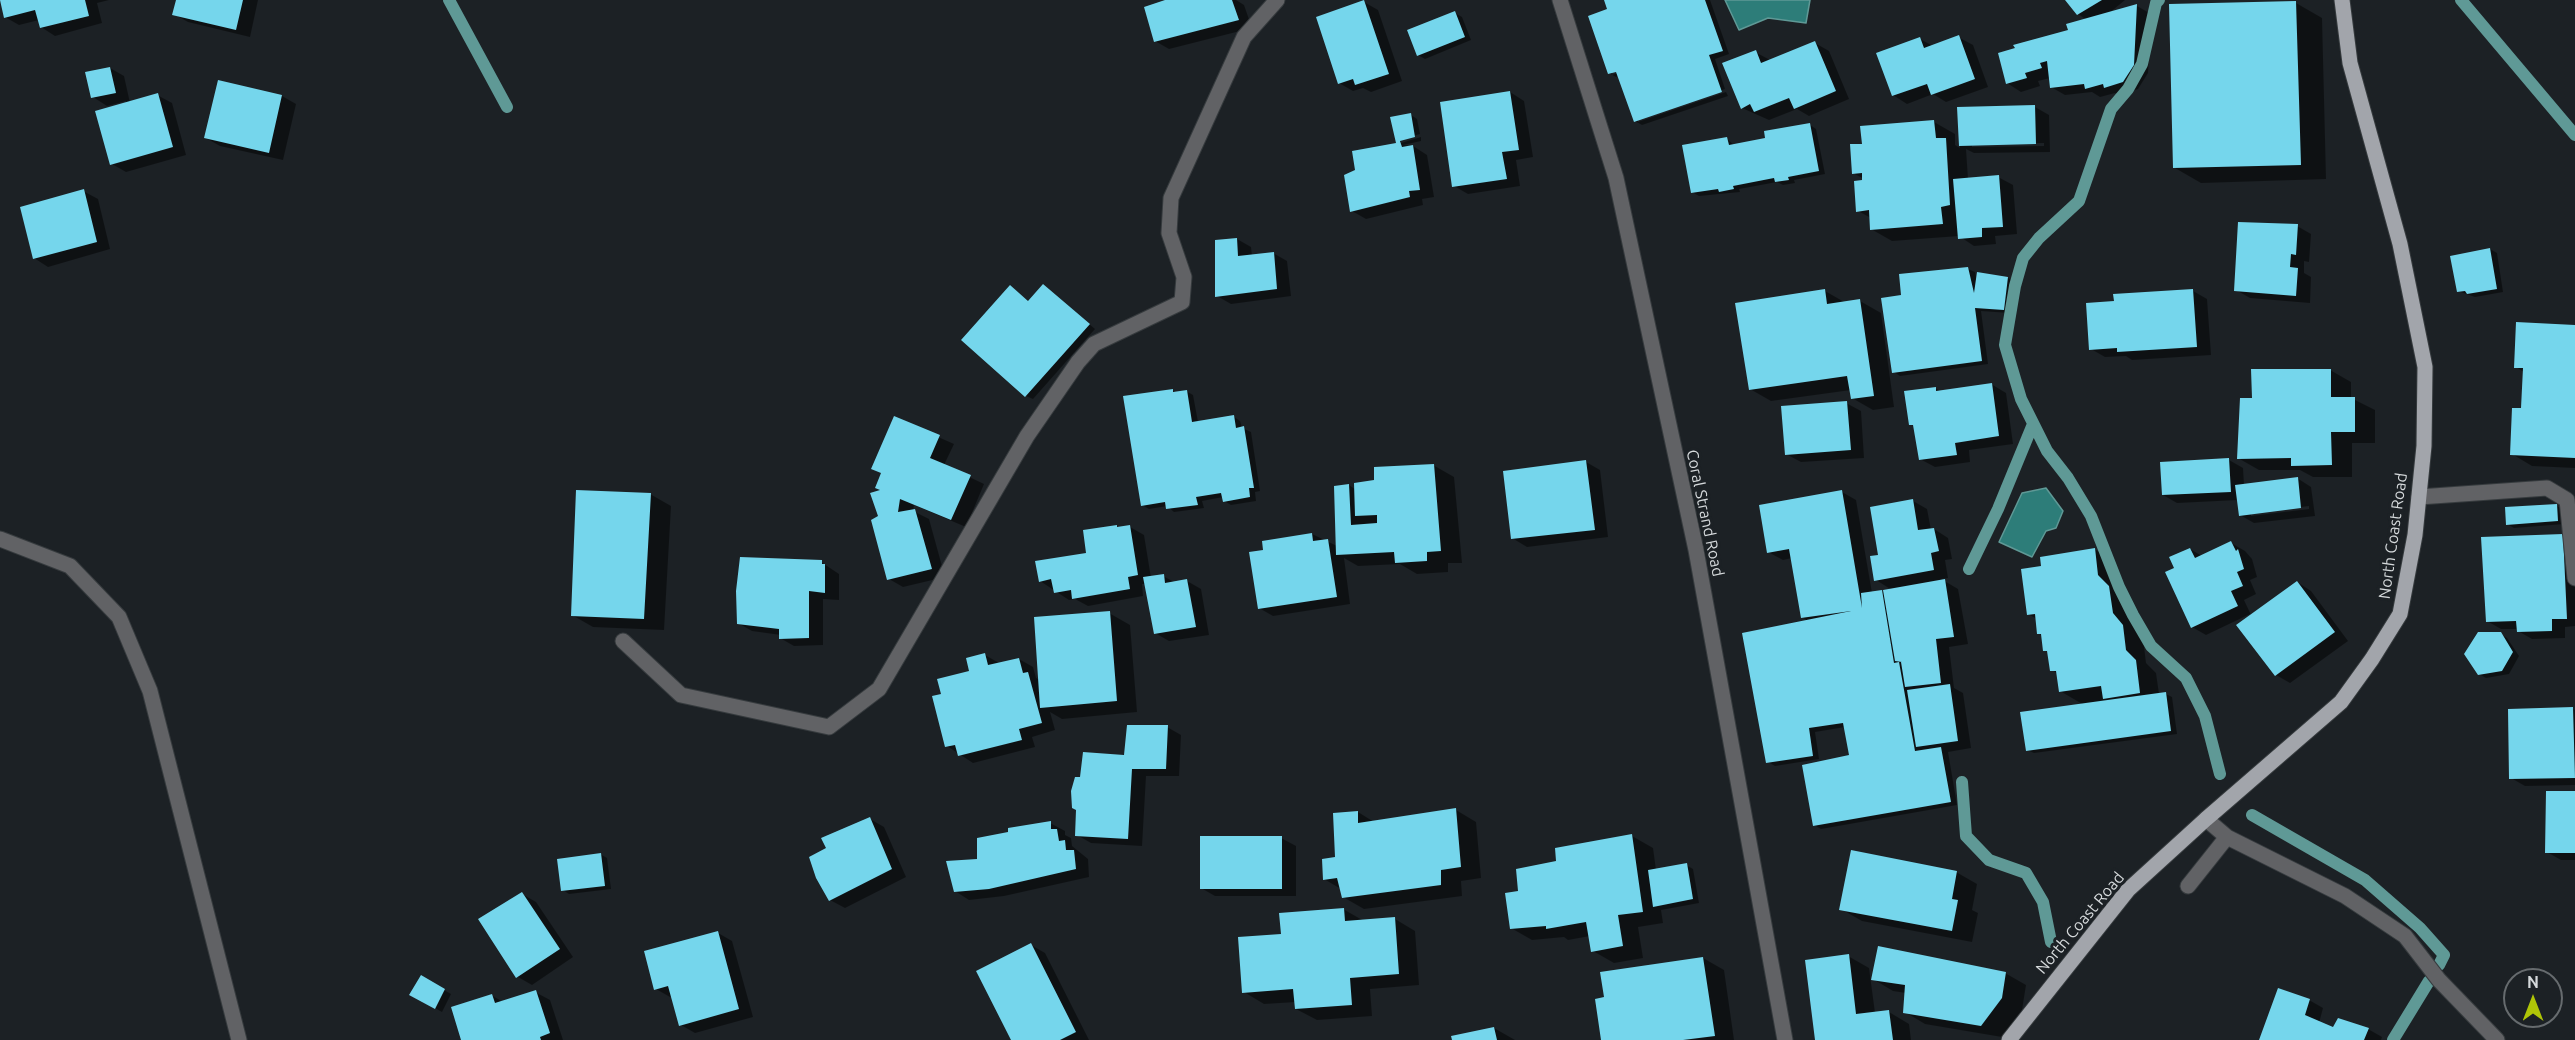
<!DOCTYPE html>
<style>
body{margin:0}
#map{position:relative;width:2575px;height:1040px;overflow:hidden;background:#1c2125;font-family:Ubuntu,sans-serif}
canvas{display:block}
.north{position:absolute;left:2503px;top:968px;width:60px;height:60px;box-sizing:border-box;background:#1c2125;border:2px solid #666b6e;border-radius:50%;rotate:0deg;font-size:16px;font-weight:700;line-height:24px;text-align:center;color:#d5d9db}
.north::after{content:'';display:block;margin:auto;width:21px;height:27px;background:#afc507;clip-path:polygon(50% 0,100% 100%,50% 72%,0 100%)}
</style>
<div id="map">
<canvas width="2575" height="1040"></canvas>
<div class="north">N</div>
</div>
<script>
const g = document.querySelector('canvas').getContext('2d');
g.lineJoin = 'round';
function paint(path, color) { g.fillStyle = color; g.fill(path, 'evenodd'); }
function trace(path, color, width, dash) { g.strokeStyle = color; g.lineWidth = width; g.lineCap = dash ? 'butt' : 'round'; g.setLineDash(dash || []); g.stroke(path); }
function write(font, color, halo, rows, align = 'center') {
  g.font = font + ' Ubuntu,sans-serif'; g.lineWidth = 6; g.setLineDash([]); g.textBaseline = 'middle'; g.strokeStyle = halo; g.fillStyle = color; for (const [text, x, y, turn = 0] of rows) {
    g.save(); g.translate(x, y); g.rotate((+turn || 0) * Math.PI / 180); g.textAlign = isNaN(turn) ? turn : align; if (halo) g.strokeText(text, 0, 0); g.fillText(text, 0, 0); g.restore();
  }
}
const water = new Path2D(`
 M1725 0H1810L1806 23 1768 18 1739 30Z
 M2046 488 2063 511 2056 528 2046 531 2032 557 1999 542 2022 493Z`);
const shadow = new Path2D(`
 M1 0H109L97 3 102 23 55 36 41 27 39 20 19 25 5 17Z
 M178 0H258L250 37 188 22 174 14Z
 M1167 0H1236L1244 5 1252 28 1169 49 1155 41Z
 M1606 0H1710L1729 54 1715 59 1725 89 1638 119V122L1726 92 1728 96 1642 125 1635 121 1619 76 1616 77 1609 73V10ZM1612 71H1624L1612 75Z
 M2067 0H2125L2108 14 2137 6 2151 14 2148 73 2138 89 2120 95 2115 93 2100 97 2092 92 2065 95 2051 87 2050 78 2038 81 2040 86 2021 92 2007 83 2070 31 2087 20 2078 14Z
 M1364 2 1378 10 1402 81 1371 92 1363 88 1353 91 1339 83Z
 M2296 3 2322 18 2326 179 2201 183 2175 168Z
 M1455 13 1462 17 1471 40 1425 59 1418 55Z
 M1958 37 1973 45 1988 87 1946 102 1933 94 1907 104 1893 95 1920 39 1933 46Z
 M1815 43 1829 51 1849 99 1809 116 1797 109 1769 120 1742 108 1755 52 1770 60Z
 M110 68 124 76 130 103 157 95 172 103 186 155 126 172 112 164 126 101 107 106 93 97Z
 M1510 92 1524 101 1533 157 1516 160 1520 186 1468 194 1454 186Z
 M282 96 296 104 283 160 220 146 206 138Z
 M2035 107 2049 115 2050 152 1974 153 1966 149 1968 179 1998 177 2013 185 2017 234 1995 236 1996 244 1974 246 1959 236 1892 241 1871 229V218L1858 211 1864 179 1853 173 1863 145 1934 122 1955 134V145L1960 148 1959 108ZM2044 143V146L1972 147V144Z
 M1411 115 1417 119 1420 134 1401 139V143L1421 137V141L1403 145 1413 146 1427 155 1434 197 1422 199 1423 205 1366 219 1352 211 1400 143 1397 141Z
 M1810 125 1816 129 1825 174 1794 180 1795 183 1783 185 1777 182 1739 189 1740 192 1699 196 1692 192 1727 139 1734 145 1767 140Z
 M83 191 98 199 110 249 48 267 34 258Z
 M2297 226 2311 234 2309 262 2304 261V273L2311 277 2310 303 2250 298 2236 290Z
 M1237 239 1251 247 1252 256 1273 253 1287 261 1291 296 1231 304 1217 296Z
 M2490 249 2497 253 2503 292 2475 297 2458 291Z
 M1968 269 1975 272 1977 282 2008 278 2015 282 2010 313 1981 311 1988 364 1900 376 1894 372 1903 296Z
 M1043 285 1095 329 1033 399 1026 396 1010 287 1029 301Z
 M1825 291 1846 303 1860 301 1881 313 1894 407 1873 410 1852 398 1851 390 1771 401 1750 389Z
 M2193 291 2207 299 2211 355 2132 360 2126 356 2105 357 2091 349 2115 302V296Z
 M2575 327V468L2532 466 2512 454 2522 410 2524 372 2516 367Z
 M2330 370 2351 382V398L2375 410V443H2352V477H2313L2300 470H2259L2238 458Z
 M1991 384 2006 393 2013 444 1969 450 1970 462 1935 467 1920 459 1915 427 1911 424 1935 388 1942 392Z
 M1172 390 1177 393 1186 391 1193 395 1198 422 1234 417 1240 421 1242 428 1251 432 1260 491 1255 492 1256 501 1231 505 1224 501 1223 497 1202 501 1204 508 1174 512 1167 506 1149 509 1142 505Z
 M1846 403 1861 411 1864 458 1801 462 1786 454Z
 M895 418 954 444 944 465 984 484 966 527 914 505 913 511 929 519 945 577 903 587 889 579 880 516 882 473Z
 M2229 460 2243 468 2244 485 2297 478 2311 487 2315 516 2254 523 2240 515 2238 500 2177 503 2163 495ZM2309 506V509L2251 516V513Z
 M1586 462 1600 470 1608 537 1527 547 1512 538Z
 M1433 465 1454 477 1462 563H1448V572L1417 574 1400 564 1358 566 1344 558 1350 604 1273 616 1259 608 1265 551 1312 534 1337 546 1349 485 1356 490Z
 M1842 492 1856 500 1872 593 1882 591 1885 593 1892 590 1876 580 1880 556 1913 501 1927 509 1931 530 1934 529 1948 538 1952 559 1945 560 1948 578 1941 579 1958 589 1968 644 1949 647 1954 688 1963 693 1971 748 1948 752 1957 805 1821 829 1814 825 1851 756 1845 727 1815 732 1819 759 1775 766 1768 762 1808 621 1802 617 1792 558 1783 560 1768 552Z
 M650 494 671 506 664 630 593 627 572 615Z
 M2557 506 2564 510V524L2514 528 2507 524Z
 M1116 526 1120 528 1130 527 1144 535 1151 578 1163 576 1176 583 1187 581 1201 589 1209 635 1169 641 1155 633 1146 584H1142L1143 596 1088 606 1075 599 1069 600 1040 581 1088 554Z
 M2563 535 2575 542V626L2565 627V638L2532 639 2518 631V629H2501L2487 621Z
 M2231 543 2245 551 2252 559 2257 577 2250 580 2256 594 2244 600 2251 615 2297 582 2311 591 2348 641 2290 683 2276 675 2250 614 2206 635 2192 627 2176 569 2190 549 2202 556Z
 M2094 549 2115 561 2119 588 2129 599 2133 626 2143 638 2146 663 2156 673 2159 694H2166L2172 697 2177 734 2034 753 2027 750 2084 705 2060 691 2058 674 2052 670 2048 652 2044 650 2043 636 2038 633 2037 619 2028 614 2043 567Z
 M821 562 839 574V600L823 599V645L794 646 780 638 781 635 752 631 738 623Z
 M1109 613 1130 625 1137 712 1062 719 1050 712 1055 730 1032 737 1035 747 973 763 947 746 943 695 971 672 985 655 999 663 1019 659 1033 667 1036 678 1040 680Z
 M2500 634 2507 638 2519 656 2509 674 2486 678 2479 674Z
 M2573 709 2575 710V785L2525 786 2511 778Z
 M1167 727 1181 735 1179 776H1146L1142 846 1091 843 1077 835 1126 757Z
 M2575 792V860H2561L2547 852Z
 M1456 810 1476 822 1481 878 1461 881 1462 896 1364 909 1343 897 1341 889 1324 879 1358 812 1374 822Z
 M870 819 884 827 906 877 845 908 830 900 828 848Z
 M1050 823 1065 831V835L1071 838 1072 846 1088 859 1089 877 1004 896 969 900 955 891 979 860 1010 833Z
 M1632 836 1653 848 1656 870 1686 865 1693 869 1699 903 1661 910 1663 923 1638 927 1643 958 1614 963 1593 951 1590 936 1568 940 1564 937 1532 940 1511 928 1520 892 1558 862Z
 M1281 838 1296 846V896H1215L1201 888Z
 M600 854 607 858 611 889 569 894 563 890Z
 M1956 872 1977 884 1972 910 1978 913 1972 942 1862 921 1841 909Z
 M522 894 536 902 573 957 532 985 518 977Z
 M1343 909 1364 921 1395 919 1415 931 1419 985 1370 989 1372 1016 1317 1020 1296 1009V1002L1264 1004 1244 992 1282 935Z
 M718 933 732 941 753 1017 695 1033 681 1025 673 996 670 997 656 989Z
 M1031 945 1045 953 1089 1040H1013Z
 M1848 956 1869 968 1875 1013 1889 1012 1909 1024 1911 1040H1816Z
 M1703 958 1724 970 1734 1040H1603Z
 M2005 973 2026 985 2022 1010 2002 1037 1925 1024 1905 1012 1906 993 1893 991 1873 979Z
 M421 977 451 994 442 1012 411 995Z
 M535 992 550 1000 563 1040H462L491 995 503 1002Z
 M2309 1000 2323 1008 2319 1023 2334 1029H2368L2382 1037 2381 1040H2260Z
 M1494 1028 1515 1040H1453Z`);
const stream = new Path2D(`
 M449 0 507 107
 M2159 0 2156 3 2142 64 2128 89 2111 109 2079 201 2039 238 2023 258 2015 286 2005 345 2021 399 2047 451 2068 478 2091 516 2119 587 2133 615 2151 646 2186 678 2205 716 2220 774
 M2461 0 2575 135
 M1969 569 1998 509 2033 424
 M1962 782 1966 836 1989 860 2026 873 2043 902 2051 942
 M2252 815 2365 880 2420 928 2444 955 2439 965
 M2393 1040 2429 981`);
const building = new Path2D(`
 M0 0H85L89 16 40 28 35 10 4 18Z
 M176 0H243L236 30 172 15Z
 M1165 0H1232L1239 20 1154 42 1144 7Z
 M1364 0 1389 74 1355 85 1353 79 1338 84 1316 17Z
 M1604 0H1705L1723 51 1709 55 1722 92 1634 122 1616 72 1608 74 1588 16 1607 9Z
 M2065 0H2102L2077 15Z
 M2296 1 2301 165 2173 168 2169 4Z
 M2137 4 2134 65 2123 82 2104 88 2103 84 2085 89 2084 84 2050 88 2047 61 2040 63 2042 68 2025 73 2027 78 2006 84 1998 53 2015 48 2013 45 2068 30 2066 24Z
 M1455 11 1465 37 1417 56 1407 30Z
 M1959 35 1975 79 1931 95 1927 84 1892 96 1876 53 1920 37 1924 48Z
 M1815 41 1836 91 1794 109 1789 98 1754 112 1750 104 1741 109 1722 63 1756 50 1761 63Z
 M110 67 116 93 91 98 85 72Z
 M218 80 282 95 269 153 204 138Z
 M1510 91 1519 150 1502 152 1507 179 1452 187 1440 102Z
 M158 93 173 147 110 165 95 111Z
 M2035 105 2036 144 1959 146 1957 107Z
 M1411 113 1415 137 1400 141 1402 147 1413 145 1420 190 1409 191 1410 197 1350 212 1344 175 1355 170 1352 151 1396 143 1390 117Z
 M1934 120 1936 138H1946L1950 205 1941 207 1943 224 1870 230 1869 210 1856 212 1854 181 1862 180V173L1852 174 1850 144H1862L1860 126Z
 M1810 123 1819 171 1788 177 1789 180 1775 182 1774 178 1733 186 1734 189 1719 192 1718 189 1691 193 1682 145 1727 137 1729 145 1765 138 1764 131Z
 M1999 175 2003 227 1982 228V237L1958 239 1953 179Z
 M84 189 97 242 33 259 20 207Z
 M2238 222 2298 224 2296 255 2291 254 2290 267 2298 268 2296 296 2234 291Z
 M1237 238 1238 256 1274 252 1277 289 1215 297V240Z
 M2490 248 2497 289 2467 294 2465 291 2457 292 2450 256Z
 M1968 267 1974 293 1977 272 2008 277 2004 310 1975 308 1982 361 1892 373 1881 298 1901 295 1899 274Z
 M1043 284 1090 324 1025 397 961 340 1010 285 1028 301Z
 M1825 289 1827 304 1860 299 1874 396 1851 399 1847 376 1749 390 1735 303Z
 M2193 289 2197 347 2117 352V348L2089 350 2086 303 2114 301 2113 294Z
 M2516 322 2575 325V458L2510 455 2512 408H2521L2523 368H2514Z
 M2251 369H2331V397H2355V432H2331L2332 465 2291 466V458L2237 459 2240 398H2252Z
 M1992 383 1999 436 1955 443 1957 455 1919 460 1913 425H1909L1904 391 1936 387V391Z
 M1173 389V392L1187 390 1192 422 1234 415 1236 428 1244 426 1254 488H1249L1250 497 1223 502 1221 493 1196 497 1198 505 1166 509 1165 502 1141 506 1123 396Z
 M1847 401 1851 450 1785 455 1781 406Z
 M894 416 940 435 930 458 971 475 951 520 900 499 898 512 915 509 932 569 887 580 871 520 878 516 870 493 880 490 875 488 881 473 871 469Z
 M2229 458 2231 492 2162 495 2160 462Z
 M1586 460 1595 530 1511 539 1503 471Z
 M1434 464 1441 551 1427 552V561L1395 563 1394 552 1336 555 1334 486 1349 484 1351 525 1377 523V515L1355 516 1354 483 1374 480V467Z
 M2298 477 2301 508 2239 516 2235 485Z
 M576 490 651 493 644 619 571 616Z
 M1842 490 1862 608 1861 593 1882 590 1894 663 1899 662 1915 751 1941 747 1951 802 1813 826 1802 765 1849 755 1843 723 1809 728 1813 756 1766 763 1742 633 1851 611 1801 618 1789 549 1767 553 1759 505Z
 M1913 499 1918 530 1934 528 1939 551 1931 553 1934 570 1874 581 1870 556 1878 555 1870 507Z
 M2557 504 2558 521 2506 525 2505 507Z
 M1117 525V527L1130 525 1138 575 1128 577 1130 589 1072 599 1071 590 1054 593 1051 579 1039 582 1035 561 1086 553 1083 530Z
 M1312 533 1313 541 1328 539 1337 597 1258 609 1249 552 1263 550 1262 541Z
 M2563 534 2567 619H2552V631L2517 632 2516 621 2486 622 2481 537Z
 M2231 541 2236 551 2238 549 2244 569 2237 572 2243 586 2231 591 2238 606 2191 628 2165 572 2174 568 2169 557 2190 548 2195 558Z
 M2095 548 2098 575 2109 586 2113 613 2123 625 2126 650 2136 660 2140 693 2103 699 2101 686 2059 692 2056 671H2050L2047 651H2043L2041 634H2037L2035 614 2027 615 2021 569 2041 566 2040 557Z
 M740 557 822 560V564H825V593L809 591V638L779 639V629L737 624 736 591Z
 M1164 574 1165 583 1187 579 1196 627 1154 634 1143 577Z
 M1945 579 1954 637 1936 639 1941 683 1905 687 1901 662H1902L1895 661 1883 590Z
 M2297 581 2335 632 2275 676 2236 625Z
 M1110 611 1117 701 1040 708 1034 617Z
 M2478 632H2501L2513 652 2502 671 2478 675 2464 654Z
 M985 653 988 665 1019 658 1023 673 1028 672 1042 723 1019 729 1022 740 958 756 955 745 945 747 932 696 941 694 937 679 969 671 966 658Z
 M1950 684 1958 741 1916 747 1907 690Z
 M2166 692 2171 731 2026 751 2020 712Z
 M2573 707 2575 778 2509 779 2508 709Z
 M1127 725H1168L1166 769H1132L1128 839 1075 836 1076 810 1072 808 1071 791 1075 777H1080L1083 752 1124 755Z
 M2546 791H2575V853H2545Z
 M1456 808 1461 867 1441 870V885L1342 898 1337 878 1323 880 1322 859 1335 857 1333 813 1358 811V823Z
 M870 817 892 869 829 901 816 878 809 857 826 848 821 838Z
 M1051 821V829H1057L1059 841 1065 840 1066 850H1074L1076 869 989 889 954 892 946 861 977 859V838L1008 832V828Z
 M1632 834 1643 912 1618 915 1623 946 1591 952 1586 922 1546 929V926L1510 929 1505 893 1518 891 1516 869 1556 861 1555 848Z
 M1200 836H1282V889H1200Z
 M1851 850 1957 871 1952 899 1958 900 1952 931 1839 910Z
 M601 853 605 886 561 891 557 859Z
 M1687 863 1693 899 1653 907 1648 870Z
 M522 892 560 949 516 978 478 919Z
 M1344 908 1345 921 1395 917 1399 974 1350 978 1352 1005 1295 1009 1293 989 1242 993 1238 937 1281 934 1279 913Z
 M718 931 739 1009 679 1026 668 986 654 990 644 951Z
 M1031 943 1076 1032 1060 1040H1011L976 971Z
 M1878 946 2006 972 2002 998 1981 1026 1903 1013 1905 985 1871 980Z
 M1849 954 1856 1014 1889 1010 1893 1040H1815L1805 960Z
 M1703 957 1715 1036 1683 1040H1601L1595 999 1604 997 1600 972Z
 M421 975 445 989 435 1009 409 995Z
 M2278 988 2310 999 2305 1015 2333 1027 2338 1018 2369 1028 2364 1040H2259Z
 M536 990 550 1033 540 1037 541 1040H461L451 1007 492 994 495 1003Z
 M1494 1027 1497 1040H1452L1451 1036Z`);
const minor = new Path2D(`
 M1560 0 1616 178 1696 550 1785 1040
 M2419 497 2547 488 2567 500 2575 578
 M0 539 70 566 119 617 150 691 239 1040
 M623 641 681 695 829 727 879 689 1027 436 1078 362 1094 344 1182 302 1184 277 1169 233 1171 198 1244 37 1277 0
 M2206 819 2227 837 2345 896 2405 936 2439 980 2497 1040
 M2188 886 2227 837`);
const major = new Path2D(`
 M2009 1040 2128 890 2206 819 2341 702 2372 659 2400 614 2415 535 2424 446 2425 367 2400 244 2350 63 2342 0`);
const streetNames = [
 ["Coral Strand Road",1705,513,78],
 ["North Coast Road",2393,536,-82],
 ["North Coast Road",2080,923,-50]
];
paint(water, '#2d7d79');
trace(water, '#5f9996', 1.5);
paint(shadow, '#0007');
trace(stream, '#5f9996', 12);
paint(building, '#75d6ec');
trace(minor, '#363b3e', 17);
trace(major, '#363b3e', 17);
trace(minor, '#616265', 15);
trace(major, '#a2a5ab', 15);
write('16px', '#d5d9db', '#1c2125', streetNames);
</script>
